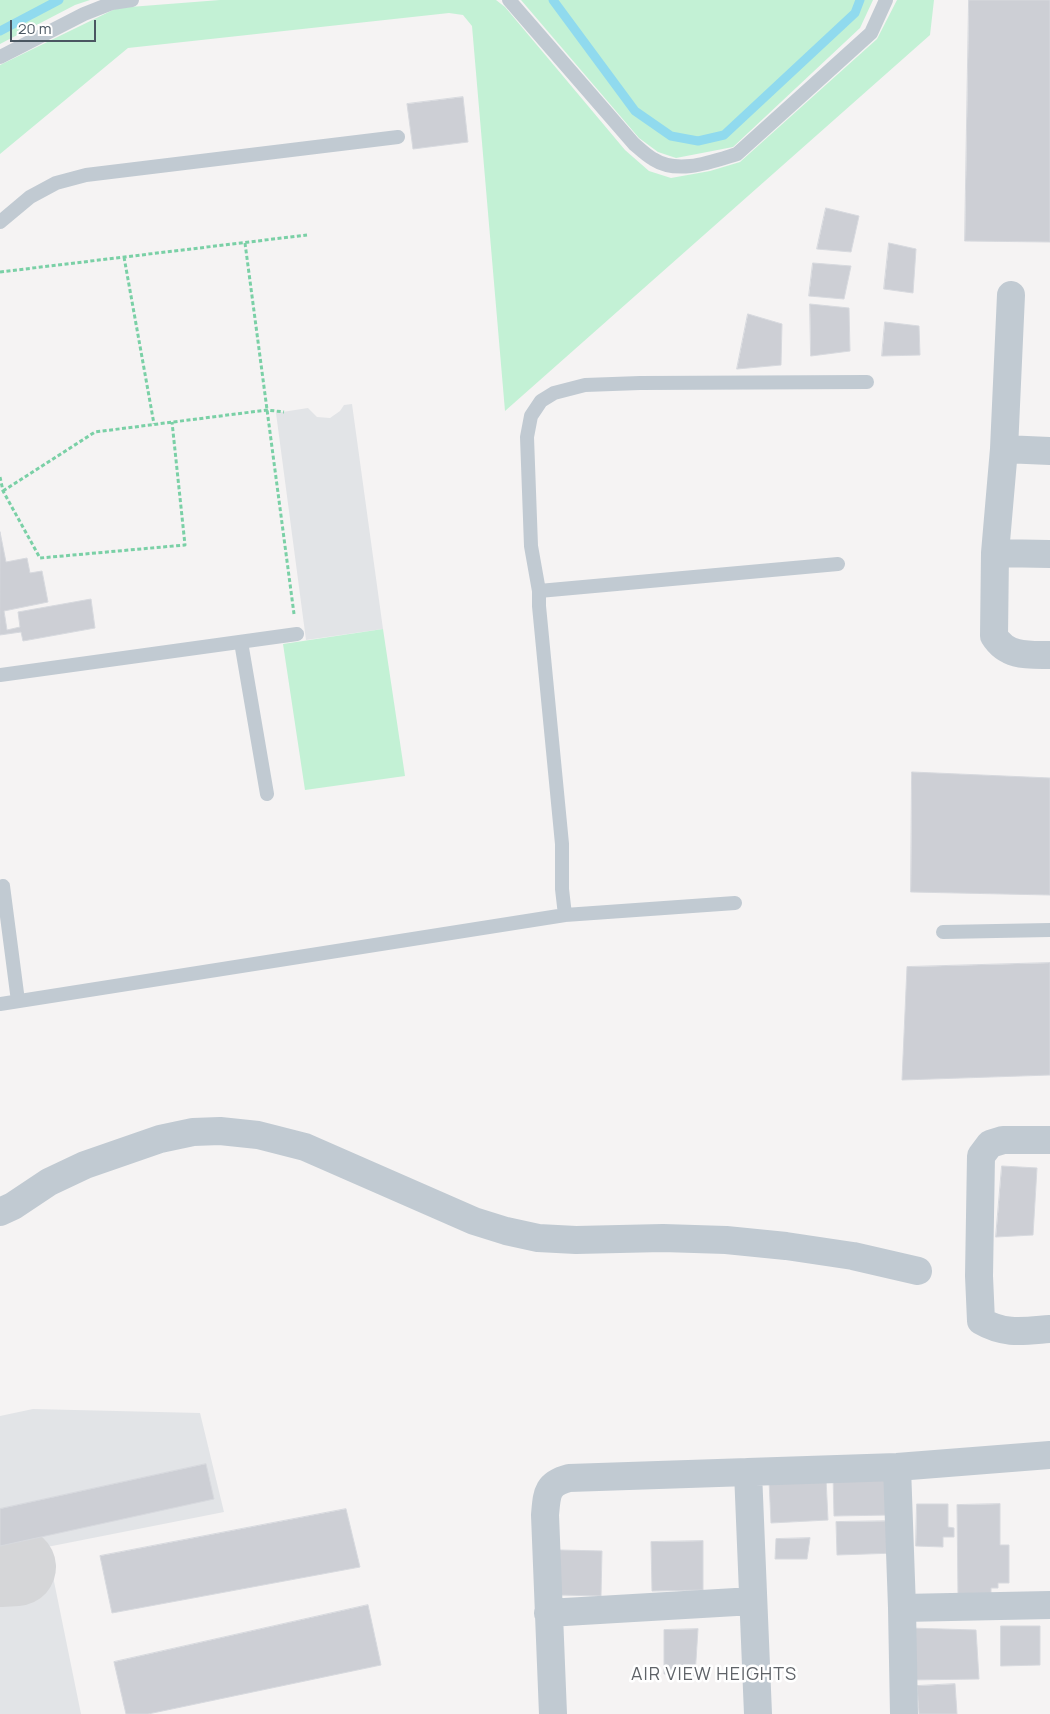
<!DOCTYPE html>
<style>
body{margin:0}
#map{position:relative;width:1050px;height:1714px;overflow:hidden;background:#f5f3f3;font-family:Manrope,sans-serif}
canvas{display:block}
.scale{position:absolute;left:10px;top:20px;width:86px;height:22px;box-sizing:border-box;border:2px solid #4a5661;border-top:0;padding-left:6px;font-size:15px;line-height:18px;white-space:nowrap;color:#4a5661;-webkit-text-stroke:4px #fff;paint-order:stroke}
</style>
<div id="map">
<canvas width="1050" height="1714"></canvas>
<div class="scale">20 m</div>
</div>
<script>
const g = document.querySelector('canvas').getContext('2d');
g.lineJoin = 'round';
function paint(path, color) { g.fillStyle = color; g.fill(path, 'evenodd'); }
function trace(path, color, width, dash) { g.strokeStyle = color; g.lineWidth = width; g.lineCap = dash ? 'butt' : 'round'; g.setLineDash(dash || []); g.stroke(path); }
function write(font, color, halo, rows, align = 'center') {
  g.font = font + ' Manrope,sans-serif'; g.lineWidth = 5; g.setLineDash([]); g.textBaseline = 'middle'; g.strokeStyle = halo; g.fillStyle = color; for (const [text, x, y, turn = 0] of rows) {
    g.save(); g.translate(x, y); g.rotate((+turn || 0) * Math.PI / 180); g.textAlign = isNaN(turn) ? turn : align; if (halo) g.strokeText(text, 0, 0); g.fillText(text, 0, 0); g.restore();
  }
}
const airport = new Path2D(`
 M352 404 383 629 306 640 276 413 308 408 317 417 330 418 340 411 344 405Z
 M33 1409 200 1413 224 1512 47 1547 81 1714H0V1416Z`);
const green = new Path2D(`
 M0 0H90L75 5 0 44Z
 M220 0H496L505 7 625 150 649 171 671 178 710 171 740 162 877 39 897 0H934L930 35 505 411 472 26 463 15 449 13 128 48 0 154V65L117 8Z
 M521 0H873L860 28 733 147 676 158 658 152 639 138Z
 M383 629 405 776 305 790 283 644Z`);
const stream = new Path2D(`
 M553 0 635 111 671 136 698 141 724 135 855 13 860 0
 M0 31 59 0`);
const taxiway = new Path2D(`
 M0 1568 17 1567`);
const building = new Path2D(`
 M969 0H1050V242L965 241Z
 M463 97 468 142 413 149 407 104Z
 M826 208 859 216 851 252 817 249Z
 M889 243 916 249 913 293 884 289Z
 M813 263 851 266 844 299 809 296Z
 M810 304 849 308 850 351 811 356Z
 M748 314 782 324 781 365 737 369Z
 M885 322 919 326 920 355 882 356Z
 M0 532 6 562 27 558 30 573 42 571 48 602 4 611 7 630 20 627 18 612 91 599 95 628 23 641 21 632 0 635Z
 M912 772 1050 778V895L911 892Z
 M1050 963V1075L902 1080 907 967Z
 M1002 1166 1037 1168 1033 1235 996 1237Z
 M206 1464 214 1499 0 1546V1509Z
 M889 1473 890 1515 834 1516 833 1474Z
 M826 1478 828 1520 771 1523 769 1480Z
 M917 1504H948V1527L954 1528V1537H943V1547L916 1546Z
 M1000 1504V1545H1009V1583H998V1588H991V1596H958L957 1505Z
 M346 1509 360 1567 112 1613 100 1556Z
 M895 1521 896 1553 837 1555 836 1522Z
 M810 1538 807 1559H775L776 1539Z
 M703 1541V1590L652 1591 651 1542Z
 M560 1550 602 1551 601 1596 559 1595Z
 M368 1605 381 1665 148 1714H126L114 1662Z
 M1001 1626H1040V1665L1001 1666Z
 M908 1628 976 1630 979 1679 908 1680Z
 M698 1629 695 1676 664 1674V1630Z
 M955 1684 957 1714H919L917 1686Z`);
const path = new Path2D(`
 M245 243 294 614
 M124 257 154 424
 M0 272 307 235
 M0 477 3 491 40 558 185 545 172 422
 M3 491 95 432 267 410 284 412`);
const service = new Path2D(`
 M509 0 634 144C640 149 646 155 653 159 678 175 711 162 737 154L871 33 886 0
 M0 57 84 14 112 3 132 0
 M0 222 30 197 56 183 86 175 398 137
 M539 591 531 546 527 437 531 416 541 401 554 393 585 385 640 383 867 382
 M241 642 267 794
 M0 675 297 634
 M3 886 18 1001
 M565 915 735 903
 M943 932 1050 930
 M0 1004 565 915 562 889V844L539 606V591L838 564`);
const minor = new Path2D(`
 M1011 295 1004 449 995 553 994 636C1007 657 1028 655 1050 655
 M1004 449 1050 451
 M995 553 1050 554
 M1050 1140H1003L990 1144 981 1156 979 1276 981 1321C1005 1335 1024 1331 1050 1329
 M0 1212 13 1206 49 1182 85 1165 160 1139 193 1132 220 1131 258 1135 305 1147 474 1221 506 1231 538 1238 576 1240 663 1238 726 1240 786 1246 853 1256 918 1271
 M897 1467 902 1608 904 1714
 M748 1472 758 1714
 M902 1608 1050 1605
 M548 1613 753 1601
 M553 1714 545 1515C547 1494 546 1484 569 1478L897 1467 1050 1455`);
const neighbourhoodNames = [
 ["AIR VIEW HEIGHTS",714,1675]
];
paint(airport, '#e2e4e7');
paint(green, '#c3f1d5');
trace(stream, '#90daee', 9);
trace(taxiway, '#d5d6d8', 78);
paint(building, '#cdcfd5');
trace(building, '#d7d9de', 1);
trace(path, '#7ad0a6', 3, [4, 2.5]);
trace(service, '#c1cad2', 14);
trace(minor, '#c1cad2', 28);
g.letterSpacing = '1px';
write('18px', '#5f6368', '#fff', neighbourhoodNames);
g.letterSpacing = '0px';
</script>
